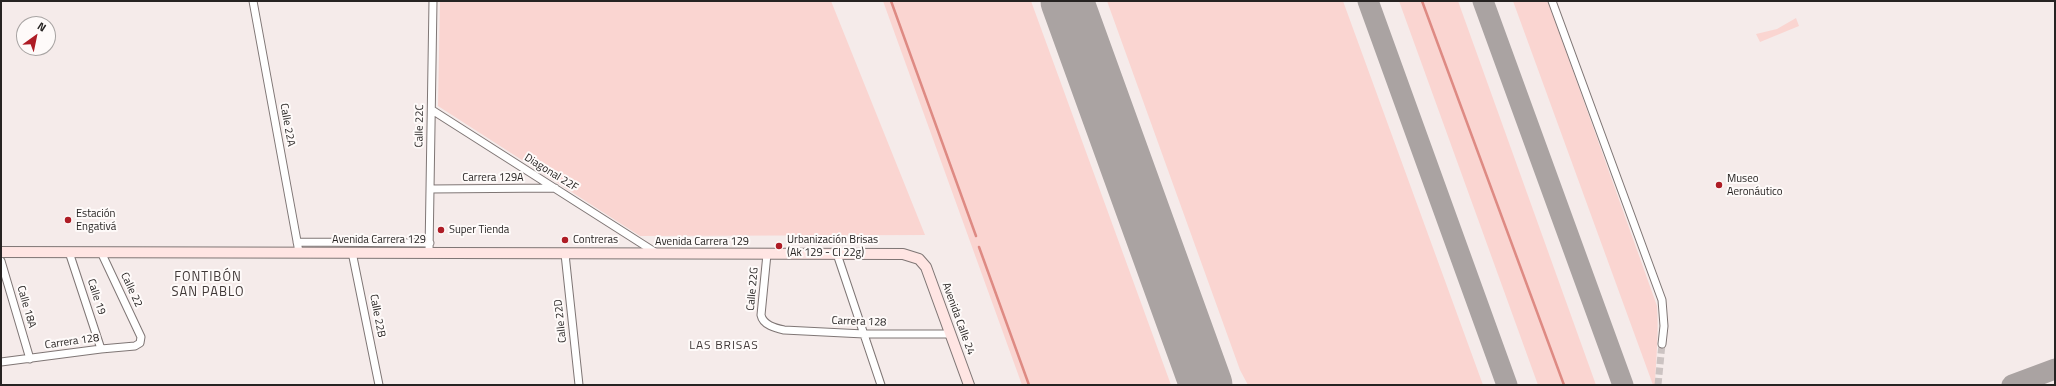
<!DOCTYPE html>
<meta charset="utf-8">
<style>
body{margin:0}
#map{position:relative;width:2056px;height:386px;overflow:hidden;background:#f5ebea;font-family:"Titillium Web",sans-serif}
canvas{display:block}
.frame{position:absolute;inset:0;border:2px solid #262322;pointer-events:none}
.north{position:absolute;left:16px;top:16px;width:40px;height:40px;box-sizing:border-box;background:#fefaf9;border:1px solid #a8a4a3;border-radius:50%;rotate:33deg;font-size:11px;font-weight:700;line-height:16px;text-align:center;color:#262322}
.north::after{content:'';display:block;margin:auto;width:14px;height:18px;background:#ae1c25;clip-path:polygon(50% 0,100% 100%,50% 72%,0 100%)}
</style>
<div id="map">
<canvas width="2056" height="386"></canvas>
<div class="frame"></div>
<div class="north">N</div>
</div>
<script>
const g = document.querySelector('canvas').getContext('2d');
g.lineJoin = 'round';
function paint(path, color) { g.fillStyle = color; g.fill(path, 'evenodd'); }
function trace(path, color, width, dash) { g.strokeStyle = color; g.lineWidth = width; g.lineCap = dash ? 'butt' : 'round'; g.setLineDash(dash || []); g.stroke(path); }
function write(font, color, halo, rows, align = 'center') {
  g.font = font + ' "Titillium Web",sans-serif'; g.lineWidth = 4; g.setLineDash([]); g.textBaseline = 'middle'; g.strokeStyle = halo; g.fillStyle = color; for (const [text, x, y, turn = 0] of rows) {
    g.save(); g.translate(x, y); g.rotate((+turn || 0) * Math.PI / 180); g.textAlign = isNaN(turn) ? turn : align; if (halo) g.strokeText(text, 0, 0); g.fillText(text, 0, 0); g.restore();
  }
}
const green = new Path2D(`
 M440 1H831L925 235 640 236 438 106Z
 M883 1H1031L1171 385H1022Z
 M1107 1H1343L1483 385H1248L1240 370Z
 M1399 1H1458L1596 385H1538Z
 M1513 1H1548L1657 306C1659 332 1656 359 1655 385H1653Z
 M1796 18 1799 26 1760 42 1756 34 1777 29Z`);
const stream = new Path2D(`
 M891 1 976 236
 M1422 1 1564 385
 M979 247 1029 385`);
const taxiway = new Path2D(`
 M1368 1 1507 385
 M1483 1 1623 385
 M2012 385 2055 369`);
const runway = new Path2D(`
 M1067 1 1206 385`);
const minorTunnel = new Path2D(`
 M1658 385 1662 344`);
const minor = new Path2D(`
 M253 1 299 252
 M1552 1 1662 300 1664 326 1662 344
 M432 110 658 254
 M430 189 555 188
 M297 242 430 243
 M69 252 101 349
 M352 252 379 385
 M429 252 433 1
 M565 254 579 385
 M767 254 761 315C763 325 775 328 784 330L864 334H951
 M837 254 881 385
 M1 261 30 359
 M1 362 101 349 135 346 140 343 141 337 101 252`);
const secondary = new Path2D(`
 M1 252C302 252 603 254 903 254L919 259 926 267 969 385`);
const markers = [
 [1719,185,4,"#ae1c25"],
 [68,220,4,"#ae1c25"],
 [441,230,4,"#ae1c25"],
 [565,240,4,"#ae1c25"],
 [779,246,4,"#ae1c25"]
];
const streetNames = [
 ["Calle 22A",287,125,80],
 ["Calle 22C",420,126,-89],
 ["Diagonal 22F",551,173,32],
 ["Carrera 129A",493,178],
 ["Avenida Carrera 129",379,240],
 ["Avenida Carrera 129",702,242],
 ["Calle 22G",753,289,-85],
 ["Calle 22",131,290,65],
 ["Calle 19",96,297,72],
 ["Calle 18A",26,307,74],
 ["Calle 22B",377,316,79],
 ["Avenida Calle 24",958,319,70],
 ["Calle 22D",561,321,-96],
 ["Carrera 128",859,322,2],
 ["Carrera 128",72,342,-8]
];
const poiNames = [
 ["Museo",1727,179],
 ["Aeronáutico",1727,192],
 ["Estación",76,214],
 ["Engativá",76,227],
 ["Super Tienda",449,230],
 ["Contreras",573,240],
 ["Urbanización Brisas",787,240],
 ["(Ak 129 - Cl 22g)",787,253]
];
const neighbourhoodNames = [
 ["LAS BRISAS",724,346]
];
const quarterNames = [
 ["FONTIBÓN",208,278],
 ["SAN PABLO",208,293]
];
paint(green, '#fad5d1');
trace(stream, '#de8a83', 2.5);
trace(taxiway, '#aaa3a2', 21);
trace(runway, '#aaa3a2', 53);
trace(minorTunnel, '#ccc3c2', 7, [7, 3.5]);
trace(minor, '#7f7675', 9);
trace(secondary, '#7f7675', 12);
trace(minor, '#fff', 7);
trace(secondary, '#ffe5e3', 10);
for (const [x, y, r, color] of markers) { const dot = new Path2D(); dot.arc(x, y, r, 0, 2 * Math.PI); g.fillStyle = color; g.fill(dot); trace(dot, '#fefaf9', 1.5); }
write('11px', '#262322', '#fefaf9', streetNames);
write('11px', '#262322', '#fefaf9', poiNames, 'left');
g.letterSpacing = '1px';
write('12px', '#403837', '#fefaf9', neighbourhoodNames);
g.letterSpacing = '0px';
g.letterSpacing = '1px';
write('13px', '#403837', '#fefaf9', quarterNames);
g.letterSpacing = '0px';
</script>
